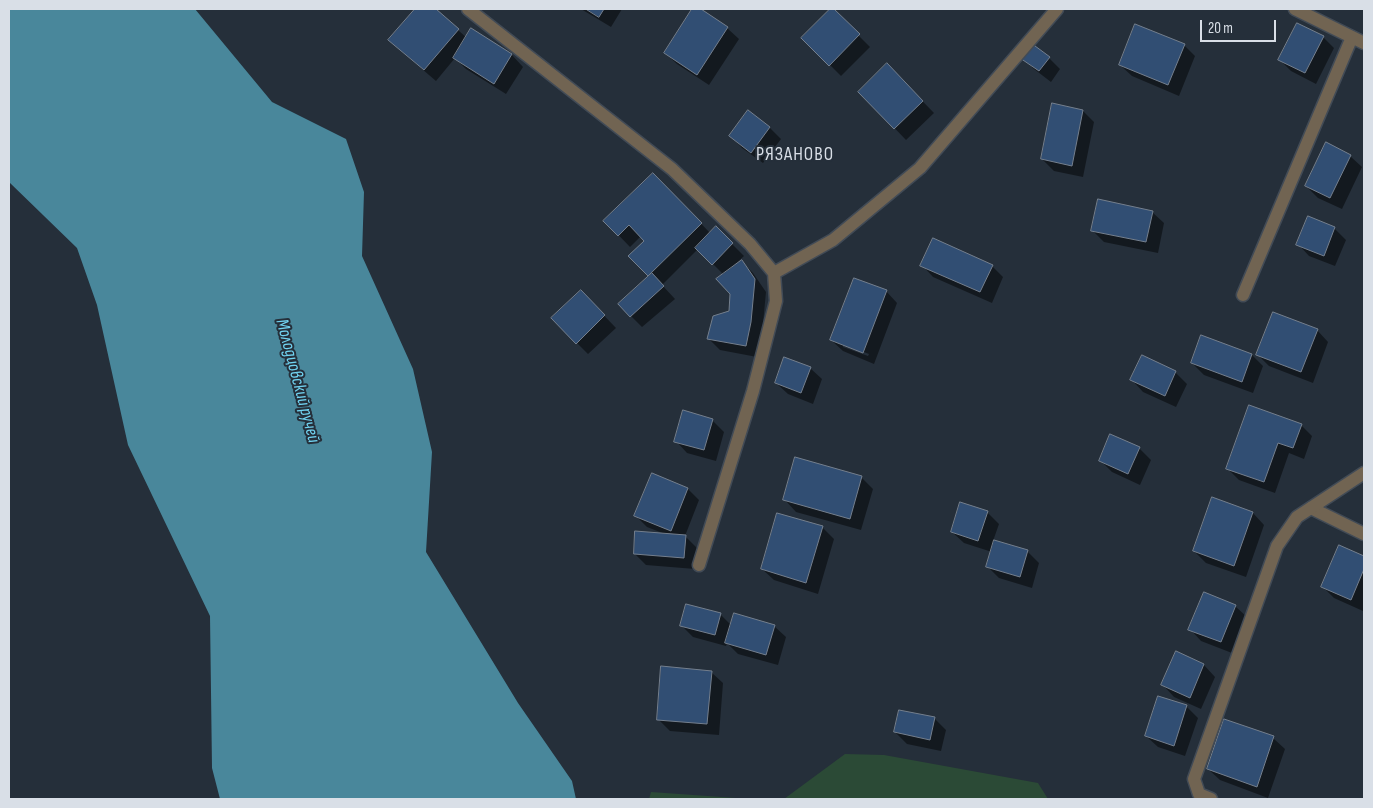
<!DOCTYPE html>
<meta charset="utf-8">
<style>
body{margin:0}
#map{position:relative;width:1373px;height:808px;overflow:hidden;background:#252f3a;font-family:"Sofia Sans Condensed",sans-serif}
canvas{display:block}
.frame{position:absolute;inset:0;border:10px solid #d9dfe7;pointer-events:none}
.scale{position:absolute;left:1200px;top:20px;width:76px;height:22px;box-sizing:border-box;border:2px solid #d9dfe7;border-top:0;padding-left:6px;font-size:15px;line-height:18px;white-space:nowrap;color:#d9dfe7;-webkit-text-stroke:4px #252f3a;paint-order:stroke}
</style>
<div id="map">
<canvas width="1373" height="808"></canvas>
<div class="frame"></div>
<div class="scale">20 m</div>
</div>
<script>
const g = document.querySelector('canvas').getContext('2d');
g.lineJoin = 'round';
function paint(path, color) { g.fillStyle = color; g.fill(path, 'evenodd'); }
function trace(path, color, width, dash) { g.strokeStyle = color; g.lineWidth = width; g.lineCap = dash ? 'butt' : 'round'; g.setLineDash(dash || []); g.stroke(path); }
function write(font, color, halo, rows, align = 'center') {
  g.font = font + ' "Sofia Sans Condensed",sans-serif'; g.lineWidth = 4; g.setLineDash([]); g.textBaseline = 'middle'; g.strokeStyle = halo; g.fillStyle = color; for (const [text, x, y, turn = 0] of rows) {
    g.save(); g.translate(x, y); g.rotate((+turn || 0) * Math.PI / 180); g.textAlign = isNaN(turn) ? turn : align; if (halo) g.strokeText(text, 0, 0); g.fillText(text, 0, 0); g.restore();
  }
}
const green = new Path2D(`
 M845 754 884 755 1038 783 1048 799H784Z
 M651 792 750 799H649Z`);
const water = new Path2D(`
 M9 9H195L272 102 346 139 364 192 362 256 413 369 432 452 426 552 518 703 572 781 576 799H220L212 768 210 616 128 445 97 305 77 248 9 182Z`);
const shadow = new Path2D(`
 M416 9H434L467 38 472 30 512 55 523 67 506 94 466 69 455 58 436 81 401 51 390 40Z
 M581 9H622L611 27Z
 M693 9H699L727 28 739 39 709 85 677 64 665 53Z
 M832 9 870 47 841 76 803 38Z
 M1323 37 1334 48 1316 84 1291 71 1280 60Z
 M1184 45 1195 56 1179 96 1132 76 1120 65Z
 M1022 57 1049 58 1060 69 1051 82 1034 69Z
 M898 76 934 113 906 140 860 92Z
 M1083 111 1094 122 1083 177 1054 171 1042 159Z
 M749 112 770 128 781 139 763 163 742 148 731 136Z
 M1350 156 1362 167 1342 209 1318 198 1306 186Z
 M665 186 711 234 716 228 744 256 732 267 734 268 742 262 753 273 766 292 762 334 757 357 720 350 709 339 730 312 732 294 724 275 698 249 662 285 675 299 642 327 631 316 650 277 630 256 646 241 641 236 630 247 605 221Z
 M1152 212 1164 223 1158 253 1104 242 1092 230Z
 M1334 228 1346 240 1335 266 1309 256 1298 244Z
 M922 265 992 266 1003 277 992 303 933 277Z
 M886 291 897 303 874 364 843 351 831 340ZM843 344 869 354 868 356 843 347Z
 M592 303 616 328 588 354 577 343Z
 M1317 330 1328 342 1313 383 1269 366 1258 355Z
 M1252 355 1263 366 1253 393 1204 375 1192 363Z
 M810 368 822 379 813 404 788 394 776 383Z
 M1175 372 1187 384 1176 407 1143 392 1132 380Z
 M712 420 724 432 716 461 687 453 676 441Z
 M1301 425 1312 436 1304 459 1289 453 1275 493 1239 480 1227 468Z
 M1139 448 1151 460 1140 485 1112 472 1100 460Z
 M652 475 688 489 699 500 685 536 697 548 695 569 646 565 635 554 665 534 647 527 636 516Z
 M861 477 873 489 861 530 796 512 785 500Z
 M1212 499 1253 513 1264 525 1246 577 1206 563 1194 551Z
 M987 512 999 524 993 541 1028 552 1039 563 1032 588 999 578 988 567 992 552 964 543 952 532Z
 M823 528 834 539 818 594 774 580 762 569Z
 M1340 547 1364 557V607L1363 611 1334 598 1323 587Z
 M1235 606 1247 617 1232 653 1201 641 1190 629Z
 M720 614 731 625 774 626 786 637 778 665 738 654 727 643 726 646 693 637 681 625Z
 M1177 653 1204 665 1215 677 1201 709 1174 697 1163 685Z
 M711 672 723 683 719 735 670 731 658 719Z
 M1186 706 1198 718 1185 756 1158 747 1146 736Z
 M934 718 946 730 941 751 907 744 895 732Z
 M1273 738 1285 749 1268 798 1220 780 1208 769Z`);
const building = new Path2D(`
 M415 9H436L459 29 424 70 388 40Z
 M586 9H604L599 17Z
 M692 9H701L728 27 697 75 664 53Z
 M830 9H834L860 34 829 66 801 38Z
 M1297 23 1324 36 1305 73 1278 60Z
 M1135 24 1185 44 1168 85 1119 65Z
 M471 28 512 54 494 84 453 58Z
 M1031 43 1050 57 1039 71 1020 58Z
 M887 63 923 101 894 129 858 92Z
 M1052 103 1083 110 1072 166 1041 159Z
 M748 110 770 127 751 153 729 136Z
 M1326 142 1351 155 1330 198 1305 186Z
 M653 173 702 223 648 276 628 256 644 241 629 225 618 236 603 221Z
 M1098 199 1153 211 1146 242 1091 231Z
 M1308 216 1335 227 1324 256 1296 245Z
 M716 226 733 243 712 265 695 248Z
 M933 238 993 265 980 292 920 266Z
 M742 260 755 279 751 322 746 346 707 339 713 316 729 311 730 294 716 279Z
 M652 273 664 286 630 317 618 304Z
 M854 278 887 290 863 353 830 340Z
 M581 290 605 315 576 344 551 318Z
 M1273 312 1318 329 1301 372 1256 355Z
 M1201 335 1252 354 1242 382 1191 363Z
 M1142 355 1176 371 1165 396 1130 380Z
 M784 357 811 367 801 393 775 383Z
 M1249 405 1302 424 1293 448 1278 443 1264 482 1226 469Z
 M683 410 713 419 704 450 674 442Z
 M1110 434 1140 447 1128 474 1099 461Z
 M795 457 862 476 850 519 783 500Z
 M652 473 688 488 671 531 634 516Z
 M1212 497 1253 512 1234 566 1193 551Z
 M960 502 988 511 978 541 951 532Z
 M777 513 823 526 806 583 761 569Z
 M635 531 686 535 684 558 634 554Z
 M994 540 1028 550 1020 577 986 567Z
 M1339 545 1364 556V569L1351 600 1321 587Z
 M1204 592 1236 605 1221 642 1188 630Z
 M686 604 721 613 715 635 680 626Z
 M734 613 775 625 766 655 725 643Z
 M1176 651 1204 664 1190 698 1161 685Z
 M661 666 712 671 707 724 657 720Z
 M1158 696 1187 705 1174 746 1145 736Z
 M899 710 935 717 930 740 894 732Z
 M1224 719 1274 736 1257 787 1207 769Z`);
const service = new Path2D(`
 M1311 508 1364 534`);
const minor = new Path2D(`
 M468 9 672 169 750 244 774 273 776 301 753 391 699 565
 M1295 9 1364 43
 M774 273 833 240 920 168 1057 9
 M1243 295 1352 37
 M1211 799 1199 794 1194 779 1277 546 1297 517 1364 473`);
const waterNames = [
 ["Молодцовский ручей",297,381,75]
];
const quarterNames = [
 ["РЯЗАНОВО",795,155]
];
paint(green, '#2b4a36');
paint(water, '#49879b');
paint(shadow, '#0007');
paint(building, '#314e73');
trace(building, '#747f8d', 1);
trace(service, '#424b56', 15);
trace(minor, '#424b56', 15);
trace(service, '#716452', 12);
trace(minor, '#716452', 12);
write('italic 18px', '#71d3f1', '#252f3a', waterNames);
g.letterSpacing = '1px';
write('19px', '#d9dfe7', '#252f3a', quarterNames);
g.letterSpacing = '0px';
</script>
